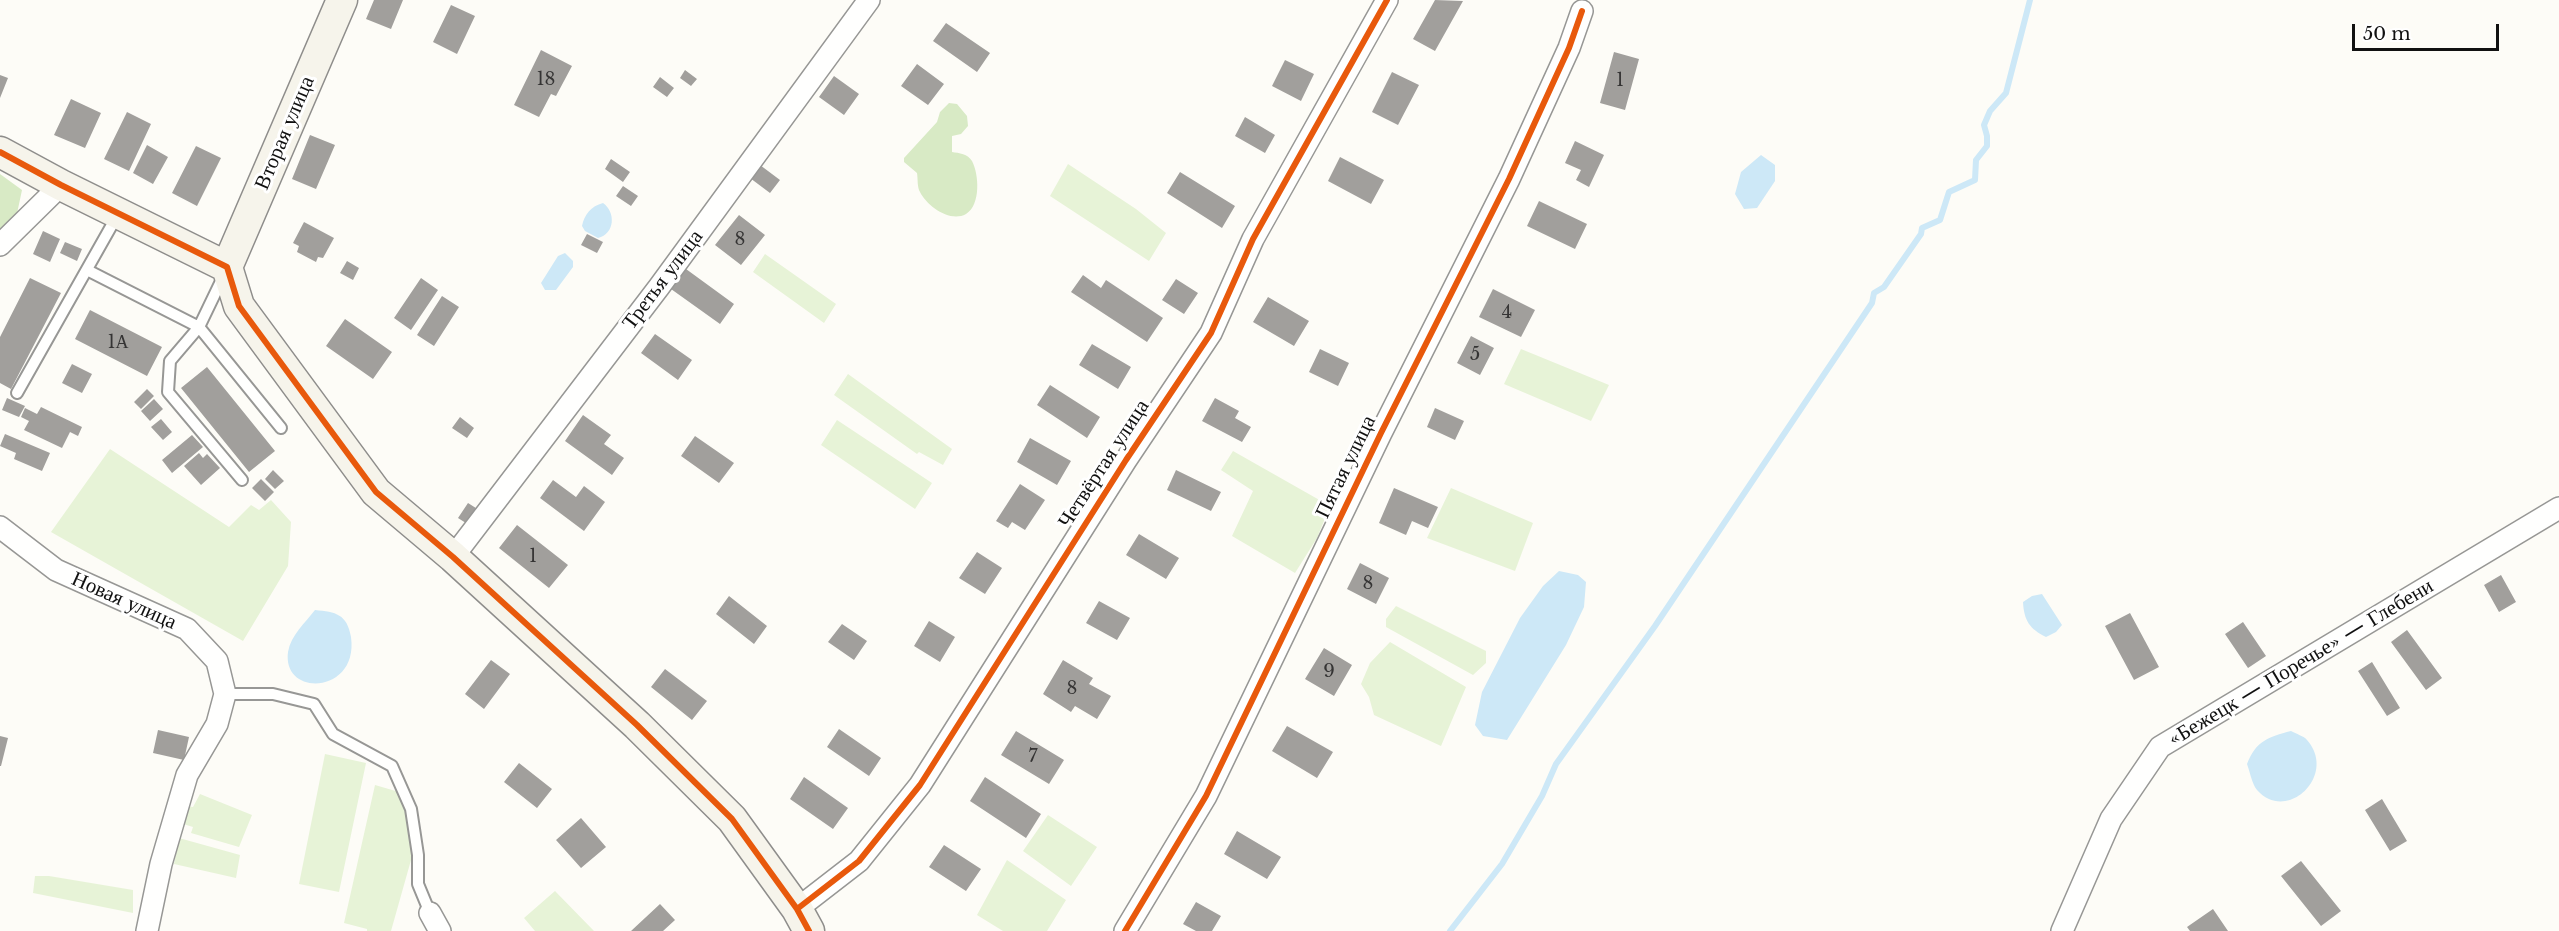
<!DOCTYPE html>
<meta charset="utf-8">
<style>
body{margin:0}
#map{position:relative;width:2559px;height:931px;overflow:hidden;background:#fdfcf7;font-family:"Libre Baskerville",serif}
canvas{display:block}
.scale{position:absolute;left:2352px;top:24px;width:147px;height:27px;box-sizing:border-box;border:3px solid #111;border-top:0;padding-left:8px;font-size:18px;line-height:21px;white-space:nowrap;color:#111;-webkit-text-stroke:4px #fff;paint-order:stroke}
</style>
<div id="map">
<canvas width="2559" height="931"></canvas>
<div class="scale">50 m</div>
</div>
<script>
const g = document.querySelector('canvas').getContext('2d');
g.lineJoin = 'round';
function paint(path, color) { g.fillStyle = color; g.fill(path, 'evenodd'); }
function trace(path, color, width, dash) { g.strokeStyle = color; g.lineWidth = width; g.lineCap = dash ? 'butt' : 'round'; g.setLineDash(dash || []); g.stroke(path); }
function write(font, color, halo, rows, align = 'center') {
  g.font = font + ' "Libre Baskerville",serif'; g.lineWidth = 6; g.setLineDash([]); g.textBaseline = 'middle'; g.strokeStyle = halo; g.fillStyle = color; for (const [text, x, y, turn = 0] of rows) {
    g.save(); g.translate(x, y); g.rotate((+turn || 0) * Math.PI / 180); g.textAlign = isNaN(turn) ? turn : align; if (halo) g.strokeText(text, 0, 0); g.fillText(text, 0, 0); g.restore();
  }
}
const green = new Path2D(`
 M1068 164 1136 209 1166 233 1149 261 1050 196Z
 M765 254 836 304 824 323 753 272Z
 M1521 349 1609 385 1591 421 1504 384Z
 M848 374 952 449 943 465 919 452 917 454 834 395Z
 M837 420 932 483 915 509 821 445Z
 M110 449 229 527 251 505 259 510 271 500 291 522 288 566 243 641 51 532Z
 M1233 451 1330 506 1317 538 1295 573 1232 536 1253 491 1221 470Z
 M1451 488 1533 523 1515 571 1427 538Z
 M1396 606 1486 651V663L1473 675 1386 627V619Z
 M1390 642 1466 687 1441 746 1374 715 1369 697 1361 684 1370 663Z
 M325 754 366 763 339 892 299 884Z
 M375 785 399 792 408 811 413 853 391 931H367V929L344 923Z
 M200 794 252 815 239 847 191 833 193 827 180 823 185 806 193 807Z
 M1048 815 1097 847 1071 886 1023 851Z
 M179 838 240 855 236 878 174 864Z
 M1007 860 1066 900 1047 931H1003L977 915Z
 M35 876H49L133 890V913L33 893Z
 M555 891 594 931H535L524 918Z`);
const forest = new Path2D(`
 M949 103 957 104 967 116 968 126 961 134 952 136V152C959 153 968 154 972 161 979 174 981 205 966 214 950 223 927 206 920 192 917 187 918 179 917 173L904 162V158L937 122 940 112Z
 M0 174 22 190 15 223 0 234Z`);
const water = new Path2D(`
 M1761 155 1775 165V181L1757 208 1744 209 1735 194 1741 172Z
 M603 203C616 212 615 234 598 238L585 231 582 226C584 215 591 206 603 203Z
 M565 253 573 261V267L556 290H545L541 283 558 256Z
 M1559 571 1578 575 1586 582 1584 607 1566 645 1507 740 1483 736 1475 725 1482 692 1520 618 1543 586Z
 M2042 594 2062 625 2056 632 2046 637C2030 629 2024 621 2023 602L2032 596Z
 M315 610C336 612 347 614 351 637 359 694 282 698 288 652 291 635 305 623 315 610Z
 M2291 731C2296 734 2304 736 2307 740 2338 775 2287 824 2257 790 2252 784 2250 772 2247 764 2256 741 2268 737 2291 731Z`);
const stream = new Path2D(`
 M1450 931 1502 864 1542 796 1556 764 1655 626 1872 303 1874 293 1884 287 1921 234 1922 228 1940 220 1949 192 1975 180 1976 160 1987 146V136L1984 125 1990 111 2006 93 2030 0`);
const building = new Path2D(`
 M374 0H403L391 29 366 19Z
 M1435 0 1463 1 1435 51 1413 39Z
 M451 5 475 16 457 54 433 42Z
 M946 23 990 53 977 72 933 41Z
 M541 50 572 66 556 96 551 94 539 117 514 105Z
 M1614 52 1639 59 1625 110 1600 103Z
 M1285 60 1314 74 1301 101 1272 86Z
 M917 64 944 84 928 105 901 86Z
 M685 70 697 79 691 86 680 78Z
 M1392 72 1419 85 1398 125 1372 112Z
 M0 75 8 78 0 98Z
 M834 76 859 94 844 115 819 97Z
 M660 77 674 88 667 97 653 87Z
 M71 99 101 113 85 148 54 135Z
 M127 112 151 124 129 171 104 159Z
 M1245 117 1275 135 1265 153 1235 136Z
 M310 135 335 145 316 189 292 179Z
 M1575 141 1604 155 1589 187 1576 180 1581 170 1565 163Z
 M147 145 168 157 153 184 133 173Z
 M196 146 221 158 197 206 172 193Z
 M1340 157 1384 180 1371 204 1328 181Z
 M611 159 630 172 623 182 605 169Z
 M760 165 780 180 770 193 750 178Z
 M1180 172 1235 206 1222 228 1167 193Z
 M623 186 638 196 631 206 616 196Z
 M1539 201 1587 224 1575 249 1527 226Z
 M739 215 765 235 741 265 715 245Z
 M304 222 334 238 323 258 318 257 316 262 297 252 299 246 293 243Z
 M43 231 60 239 50 262 33 254Z
 M587 234 603 242 597 253 581 245Z
 M65 242 82 249 77 261 60 253Z
 M347 261 359 268 353 280 340 273Z
 M686 269 734 304 720 324 671 289Z
 M1083 275 1101 288 1106 280 1163 318 1147 342 1071 292Z
 M30 278 61 293 11 389 0 383V337Z
 M421 278 438 290 411 330 394 318Z
 M1176 279 1198 293 1184 314 1162 300Z
 M1493 289 1535 310 1521 337 1479 317Z
 M442 296 459 307 434 346 417 335Z
 M1268 297 1309 321 1294 346 1253 322Z
 M90 310 162 347 147 376 75 339Z
 M345 319 392 352 373 379 326 346Z
 M655 334 692 360 678 380 641 353Z
 M1471 336 1494 348 1480 375 1457 363Z
 M1092 344 1131 367 1118 389 1079 365Z
 M1320 349 1349 363 1338 386 1309 372Z
 M72 364 92 374 82 393 62 383Z
 M207 367 275 451 249 472 181 388Z
 M1050 385 1100 417 1087 438 1037 405Z
 M147 389 154 396 141 409 134 402Z
 M7 398 25 406 19 417 2 410Z
 M1215 398 1239 411 1235 418 1251 427 1242 442 1202 421Z
 M154 399 163 409 150 421 141 411Z
 M41 407 82 427 78 436 70 432 62 448 24 430 29 421 21 417 25 408 37 414Z
 M1435 408 1464 421 1455 440 1427 427Z
 M583 415 611 435 604 444 624 458 612 475 565 441Z
 M460 417 474 428 467 438 452 428Z
 M161 419 172 432 163 440 151 427Z
 M5 434 50 453 42 471 14 459 16 453 0 446Z
 M192 435 203 447 172 473 162 460Z
 M695 436 734 463 719 483 681 456Z
 M1030 438 1071 461 1057 485 1017 462Z
 M199 453 203 458 207 454 220 468 201 485 184 466Z
 M273 470 284 481 275 489 265 479Z
 M1176 470 1221 492 1211 511 1167 490Z
 M261 479 274 492 265 501 252 488Z
 M553 480 576 497 584 486 605 502 584 531 540 498Z
 M1020 484 1045 500 1025 530 1012 522 1008 528 996 521Z
 M1394 488 1438 507 1428 528 1412 521 1406 535 1379 523Z
 M468 503 479 510 469 525 458 518Z
 M517 525 568 565 549 588 499 548Z
 M1139 534 1179 558 1166 579 1126 555Z
 M977 552 1002 568 985 594 959 578Z
 M1360 563 1389 578 1376 604 1347 589Z
 M2501 575 2516 602 2499 612 2484 585Z
 M729 596 767 626 754 644 716 614Z
 M1099 601 1130 618 1117 640 1086 623Z
 M2130 613 2159 667 2134 680 2105 626Z
 M929 621 955 637 940 662 914 646Z
 M2243 622 2266 656 2248 668 2225 634Z
 M842 624 867 641 854 660 828 642Z
 M2407 630 2442 678 2426 690 2391 642Z
 M1324 648 1352 665 1334 696 1305 679Z
 M491 660 510 674 484 709 465 694Z
 M1063 660 1093 678 1089 684 1111 696 1097 719 1075 706 1071 712 1043 694Z
 M2372 662 2400 708 2387 716 2358 671Z
 M665 669 707 701 692 720 651 687Z
 M1287 726 1333 752 1317 778 1272 751Z
 M839 729 881 758 869 776 827 747Z
 M158 730 189 737 184 760 153 753Z
 M1016 731 1064 760 1049 784 1001 755Z
 M0 736 8 738 1 766H0Z
 M519 763 552 789 537 808 504 782Z
 M804 777 848 808 833 829 790 799Z
 M985 777 1041 814 1026 838 970 801Z
 M2382 799 2407 841 2390 851 2365 810Z
 M581 818 606 847 581 868 556 840Z
 M1237 831 1281 857 1267 879 1224 854Z
 M944 845 981 869 966 891 929 867Z
 M2301 861 2341 911 2321 926 2281 876Z
 M1196 902 1221 916 1212 931H1196L1183 924Z
 M660 904 675 920 663 931H631Z
 M2213 909 2228 931H2190L2187 927Z`);
const lane = new Path2D(`
 M87 270 199 327 281 428
 M224 275 199 327 170 361 168 392 242 480
 M17 393 117 216
 M225 694H273L314 704 333 734 392 766 411 809 418 855V884L430 913`);
const street = new Path2D(`
 M0 245 61 185
 M0 527 56 570 187 629 217 661 225 694 217 724 187 775 161 864 147 931
 M453 557 659 287 869 0
 M797 909 859 861 920 785 1126 460 1211 333 1253 239 1387 0
 M430 913 440 931
 M1125 931 1206 796 1381 433 1509 179 1569 48 1582 11
 M2062 931 2111 819 2160 747 2559 508`);
const secondary = new Path2D(`
 M0 152 61 185 227 267 239 306 376 492 453 557 637 725 732 819 797 909 809 931
 M227 267 342 0`);
const cycleway = new Path2D(`
 M0 152 61 185 227 267 239 306 376 492 453 557 637 725 732 819 797 909 809 931
 M797 909 859 861 920 785 1126 460 1211 333 1253 239 1387 0
 M1125 931 1206 796 1381 433 1509 179 1569 48 1582 11`);
const numberNames = [
 ["18",546,80],
 ["1",1620,81],
 ["8",740,240],
 ["4",1507,313],
 ["1А",118,343],
 ["5",1475,355],
 ["1",533,557],
 ["8",1368,584],
 ["9",1329,672],
 ["8",1072,689],
 ["7",1033,757]
];
const streetNames = [
 ["Вторая улица",285,133,-67],
 ["Третья улица",663,280,-53],
 ["Четвёртая улица",1104,464,-57],
 ["Пятая улица",1346,467,-64],
 ["Новая улица",124,601,24],
 ["«Бежецк — Поречье» — Глебени",2301,663,-31]
];
paint(green, '#e7f3d7');
paint(forest, '#d8eac5');
paint(water, '#cde8f7');
trace(stream, '#cde8f7', 6);
paint(building, '#a19f9c');
trace(lane, '#979795', 14);
trace(street, '#979795', 24);
trace(secondary, '#8e8d8b', 33);
trace(lane, '#fffffe', 10);
trace(street, '#fffffe', 21);
trace(secondary, '#f6f4eb', 30);
trace(cycleway, '#e8590c', 6);
write('18px', '#353434', null, numberNames);
write('21px', '#111', '#fff', streetNames);
</script>
